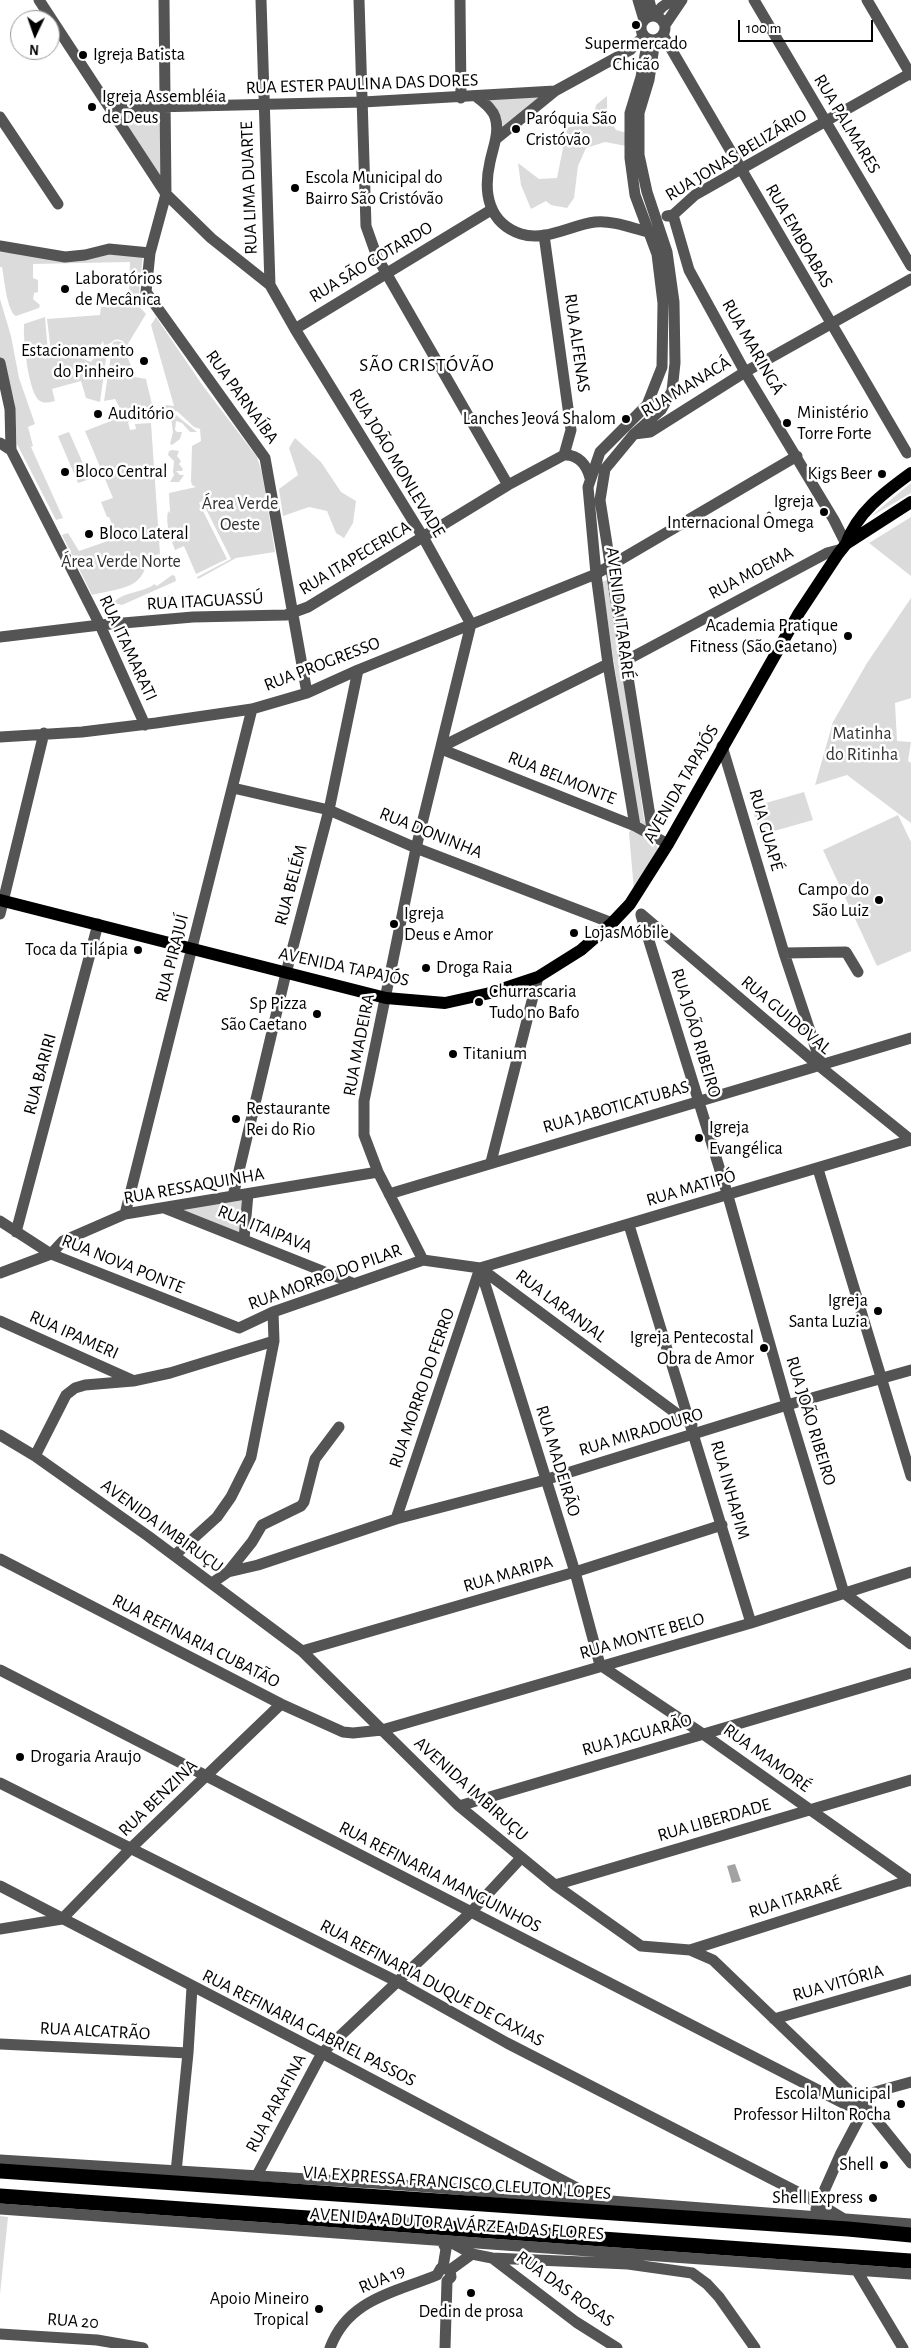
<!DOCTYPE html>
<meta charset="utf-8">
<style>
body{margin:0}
#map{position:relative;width:911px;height:2348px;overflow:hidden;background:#fff;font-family:"Alegreya Sans",sans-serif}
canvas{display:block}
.north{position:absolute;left:10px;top:10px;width:50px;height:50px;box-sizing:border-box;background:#fff;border:1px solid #999;border-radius:50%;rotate:183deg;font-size:14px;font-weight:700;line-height:20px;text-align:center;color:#000}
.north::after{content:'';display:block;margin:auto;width:18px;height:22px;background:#000;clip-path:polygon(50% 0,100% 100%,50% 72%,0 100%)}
.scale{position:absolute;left:738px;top:20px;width:135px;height:22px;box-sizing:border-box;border:2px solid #000;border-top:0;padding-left:6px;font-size:15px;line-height:18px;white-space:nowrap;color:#000;-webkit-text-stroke:4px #fff;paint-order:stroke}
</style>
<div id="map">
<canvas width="911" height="2348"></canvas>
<div class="north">N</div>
<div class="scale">100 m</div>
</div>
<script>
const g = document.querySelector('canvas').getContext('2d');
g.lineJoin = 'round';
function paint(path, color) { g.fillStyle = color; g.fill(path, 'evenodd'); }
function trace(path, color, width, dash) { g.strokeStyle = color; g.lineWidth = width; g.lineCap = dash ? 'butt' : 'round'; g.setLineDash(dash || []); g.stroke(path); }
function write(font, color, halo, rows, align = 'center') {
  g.font = font + ' "Alegreya Sans",sans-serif'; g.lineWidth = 5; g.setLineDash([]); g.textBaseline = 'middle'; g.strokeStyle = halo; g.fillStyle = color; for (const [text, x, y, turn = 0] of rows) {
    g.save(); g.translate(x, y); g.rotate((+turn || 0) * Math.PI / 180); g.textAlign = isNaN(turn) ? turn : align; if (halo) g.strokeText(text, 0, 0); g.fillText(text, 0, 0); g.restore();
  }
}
const green = new Path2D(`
 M551 93 498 131 481 98Z
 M607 96V115L616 130 627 133 626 146 605 142 586 148 578 166 574 198 567 208 551 205 546 201 531 209 521 185 518 163 539 179 557 178 567 128 593 121 596 105Z
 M114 110 165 112V186Z
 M0 252C48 257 95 253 143 255L139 293 144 301 135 302 146 314 126 347 123 341C112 337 115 342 108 344L100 402 86 398 81 381 52 389 55 401C50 402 45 404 40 401 28 394 23 338 24 324L45 317 48 353H69L91 362 104 345 103 341 99 348 51 351 47 319 100 315 101 307H117L125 296 129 295 130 262 33 264V278L38 280V292L34 293 33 299 40 305 39 308 16 316C7 312 4 277 2 267H0Z
 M0 299 11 336 19 378 35 424 28 427 33 446 31 447 63 518 56 520 17 444 14 400 0 357Z
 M156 317 203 386 257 457 262 473 275 552 236 558 198 579 197 577 231 559 202 501 199 503 227 559 196 574 184 546 175 550C171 538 165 524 168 511L170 513 169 493 196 487 192 485 191 481 192 446 201 441 200 429 194 427 177 411 165 418 163 411 166 405 174 406 151 325Z
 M117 341 122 342 135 377 146 379 154 413 144 416 143 413 135 414 136 418 128 422 130 430 136 429 135 424 151 423 160 554 147 557C145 590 119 588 92 595L62 535 68 533 79 551 131 533H126L125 531 116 533 109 517H107L101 502 113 498 85 431 124 416 115 399 104 401 113 342Z
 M176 415 197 432H190L182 423 176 421 175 430 177 432H182L180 439 172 445 170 444 173 432 171 418Z
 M69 432 90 479 78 483 58 436Z
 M295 438 321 462 341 492 356 501 353 523 344 538 336 533 327 511 309 507 283 516 279 489 298 475 289 448Z
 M172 450 179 451 177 456 181 461 179 464 183 469 182 471H176L180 475H184L179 482H170L174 475 173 472 174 461 168 455 169 451Z
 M911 482V493L870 517 911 483Z
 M911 517V576L869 543Z
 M172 575 175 576 176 581 122 605 114 603C120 592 147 592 154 584L157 586Z
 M609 579 644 819 658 849 634 890 629 833 637 818 602 582Z
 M172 594 175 606 163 609 160 598Z
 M911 598V698L895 703 897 741 911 742 908 761 911 763V823L847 775 815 785 833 722 867 663Z
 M804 792 813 820 760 835 752 807Z
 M898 815 911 842V951L877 966 823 850Z
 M246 1195 243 1235 167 1207Z
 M0 2216 8 2217 0 2294Z`);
const water = new Path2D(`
 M735 1864 741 1881 732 1883 727 1866Z`);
const minor = new Path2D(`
 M39 0 166 194 211 238 270 285 295 329 423 537 471 624
 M164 0 166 194 150 253 146 292 265 458 307 693
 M261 0 270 285
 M359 0 366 226 377 257 508 485
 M460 0 461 98
 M638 0 644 20
 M649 0 653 16
 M754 0 911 266
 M867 0 911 75
 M641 28a12 12 0 1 1 24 0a12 12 0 1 1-24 0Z
 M654 16 662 7 672 0
 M665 25 682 0
 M663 35 907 453
 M477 97C484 103 492 108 495 117 500 132 493 147 490 162 483 192 488 223 521 234 545 242 571 225 595 222 612 220 632 228 648 232
 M111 108 363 102 555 91
 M0 117 58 204
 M496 139 555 91 630 50 644 36
 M673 215 689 270 745 372 834 520 846 544
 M667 216 673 215 695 195 911 73
 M544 235 571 430 564 455
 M0 246 65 257 85 255 109 249 150 253
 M295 329 491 210
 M0 363 10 409 11 450 100 625 145 725
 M634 434 650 432 745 372 911 279
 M0 443 11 450
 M0 637 100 625 193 617 286 615 308 607 508 485 564 455C578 454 587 465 590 478
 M625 661 827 553 842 549
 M0 737 82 732 156 723 252 709 307 693 358 670 596 574 797 456
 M722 746 784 953 821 1064
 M441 747 608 664
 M441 749 635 826 668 844
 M233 788 329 810 416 848 612 923
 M635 826 608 664 596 574 588 487 600 452 647 405 662 367 663 303 657 254 635 195 630 158V113L641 77 646 50
 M653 835 600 500 605 469 634 434 661 410 672 391 675 363 674 302 667 252 647 192 639 155V113L649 80 655 40
 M0 914 44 733
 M641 914 818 1065 911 1140
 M641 915 728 1196 787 1405 844 1593 911 1644
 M784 953 846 952 858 972
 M491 1162 538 977
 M818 1169 911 1476
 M389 1194 911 1038
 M233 1196 286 973 329 810 358 670
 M164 1208 355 1284
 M125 1214 252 709
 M0 1221 51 1254 239 1328 273 1312 423 1260 480 1268 911 1140
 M629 1225 751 1623
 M16 1232 98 924
 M244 1239 248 1194
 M423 1260 378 1172 364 1135V1101L416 848 471 624
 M480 1268 575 1572 600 1665
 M480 1268 692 1425
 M0 1273 51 1254 63 1241 125 1214 378 1172
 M0 1321 132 1380
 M0 1435 35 1456 148 1536 302 1651 459 1806 555 1885 641 1946 690 1950 713 1960 866 2107 911 2163
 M35 1456 66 1395 75 1388 85 1385 133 1381 170 1373 274 1341
 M396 1519 480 1268
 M175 1555 217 1517 231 1497 251 1457 274 1341 273 1312
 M0 1559 281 1704 343 1732 353 1733 382 1730 751 1623 911 1572
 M228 1572 252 1542 262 1525 301 1506 304 1502 315 1459 339 1427
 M212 1583 228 1572 258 1565 396 1519 538 1482 787 1405 911 1370
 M302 1651 575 1572 722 1525
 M600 1665 703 1734 911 1881
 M0 1670 847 2105 866 2107
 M0 1783 398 1982 507 2043 809 2198 844 2219
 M459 1806 911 1673
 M555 1885 911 1780
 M0 1886 322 2053 598 2199
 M62 1919 131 1848 281 1704
 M0 1929 62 1919
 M690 1950 911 1880
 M774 2019 911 1980
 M0 2044 188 2053
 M0 2160 389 2184 911 2224
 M176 2172 188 2053 192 1987
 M256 2177 322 2053 471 1912 521 1858
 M0 2209 911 2274
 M816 2209 841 2153 870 2098 875 2092 911 2082
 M442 2241 446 2249 443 2267
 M452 2243 472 2254 492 2258 628 2264 692 2273 707 2284 719 2297 755 2348
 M492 2258 576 2322 617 2348
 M450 2270 472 2254
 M857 2271 903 2348
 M0 2334 97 2340 143 2348
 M330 2348C348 2299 394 2293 437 2275L441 2268 450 2270
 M445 2348 447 2281 451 2277 450 2270`);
const major = new Path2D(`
 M846 544C857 512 885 492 911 473
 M0 900 386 998 445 1003 490 993 538 977 581 950 612 923 630 904 668 844 799 613 838 554 846 544 911 502`);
const highway = new Path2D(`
 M0 2171 848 2229 911 2235
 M0 2196 911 2261`);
const markers = [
 [636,25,5,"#000"],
 [83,55,5,"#000"],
 [92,107,5,"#000"],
 [516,129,5,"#000"],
 [295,188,5,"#000"],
 [65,289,5,"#000"],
 [144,361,5,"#000"],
 [98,414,5,"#000"],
 [626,419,5,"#000"],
 [787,423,5,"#000"],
 [65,472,5,"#000"],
 [882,474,5,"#000"],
 [824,512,5,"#000"],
 [89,534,5,"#000"],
 [848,636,5,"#000"],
 [879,900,5,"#000"],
 [394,924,5,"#000"],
 [574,933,5,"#000"],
 [138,950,5,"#000"],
 [426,968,5,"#000"],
 [479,1002,5,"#000"],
 [317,1014,5,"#000"],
 [453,1054,5,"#000"],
 [236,1119,5,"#000"],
 [699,1138,5,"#000"],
 [878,1311,5,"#000"],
 [764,1348,5,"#000"],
 [20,1757,5,"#000"],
 [901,2104,5,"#000"],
 [884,2165,5,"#000"],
 [873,2198,5,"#000"],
 [471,2293,5,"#000"],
 [319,2309,5,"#000"]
];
const poiNames = [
 ["Supermercado",636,44,"center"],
 ["Chicão",636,65,"center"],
 ["Igreja Batista",93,55],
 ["Igreja Assembléia",102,97],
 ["de Deus",102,118],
 ["Paróquia São",526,119],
 ["Cristóvão",526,140],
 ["Escola Municipal do",305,178],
 ["Bairro São Cristóvão",305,199],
 ["Laboratórios",75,279],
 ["de Mecânica",75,300],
 ["Estacionamento",134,351,"right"],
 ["do Pinheiro",134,372,"right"],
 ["Ministério",797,413],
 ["Torre Forte",797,434],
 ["Auditório",108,414],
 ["Lanches Jeová Shalom",616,419,"right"],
 ["Bloco Central",75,472],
 ["Kigs Beer",872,474,"right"],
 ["Igreja",814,502,"right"],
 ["Internacional Ômega",814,523,"right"],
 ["Bloco Lateral",99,534],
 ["Academia Pratique",838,626,"right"],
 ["Fitness (São Caetano)",838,647,"right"],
 ["Campo do",869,890,"right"],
 ["São Luiz",869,911,"right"],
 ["Igreja",404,914],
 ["Deus e Amor",404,935],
 ["LojasMóbile",584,933],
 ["Toca da Tilápia",128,950,"right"],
 ["Droga Raia",436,968],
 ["Churrascaria",489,992],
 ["Tudo no Bafo",489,1013],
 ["Sp Pizza",307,1004,"right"],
 ["São Caetano",307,1025,"right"],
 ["Titanium",463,1054],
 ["Restaurante",246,1109],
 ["Rei do Rio",246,1130],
 ["Igreja",709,1128],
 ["Evangélica",709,1149],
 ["Igreja",868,1301,"right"],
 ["Santa Luzia",868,1322,"right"],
 ["Igreja Pentecostal",754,1338,"right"],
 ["Obra de Amor",754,1359,"right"],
 ["Drogaria Araujo",30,1757],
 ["Escola Municipal",891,2094,"right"],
 ["Professor Hilton Rocha",891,2115,"right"],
 ["Shell",874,2165,"right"],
 ["Shell Express",863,2198,"right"],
 ["Apoio Mineiro",309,2299,"right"],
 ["Tropical",309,2320,"right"],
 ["Dedin de prosa",471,2312,"center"]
];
const streetNames = [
 ["RUA ESTER PAULINA DAS DORES",362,84,-2],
 ["RUA PALMARES",847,124,59],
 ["RUA JONAS BELIZÁRIO",736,155,-31],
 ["RUA LIMA DUARTE",249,188,-92],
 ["RUA EMBOABAS",799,236,60],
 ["RUA SÃO GOTARDO",371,262,-31],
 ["RUA ALFENAS",577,343,82],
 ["RUA MARINGÁ",753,347,60],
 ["RUA MANACÁ",686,387,-31],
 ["RUA PARNAÍBA",242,397,54],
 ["RUA JOÃO MONLEVADE",397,463,59],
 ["RUA ITAPECERICA",355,558,-31],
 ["RUA MOEMA",751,573,-28],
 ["RUA ITAGUASSÚ",205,601,-3],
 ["AVENIDA ITARARÉ",620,613,83],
 ["RUA ITAMARATI",128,648,65],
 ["RUA PROGRESSO",322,664,-21],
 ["RUA BELMONTE",562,778,22],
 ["AVENIDA TAPAJÓS",681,784,-60],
 ["RUA GUAPÉ",766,830,74],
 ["RUA DONINHA",431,833,22],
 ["RUA BELÉM",291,885,-75],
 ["RUA PIRAJUÍ",172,958,-76],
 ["AVENIDA TAPAJÓS",344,967,12],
 ["RUA GUIDOVAL",786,1015,40],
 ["RUA JOÃO RIBEIRO",696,1033,73],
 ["RUA MADEIRA",359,1045,-79],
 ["RUA BARIRI",40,1074,-75],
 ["RUA JABOTICATUBAS",616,1107,-16],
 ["RUA RESSAQUINHA",194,1186,-10],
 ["RUA MATIPÓ",691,1188,-16],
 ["RUA ITAIPAVA",265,1229,22],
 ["RUA NOVA PONTE",123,1264,22],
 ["RUA MORRO DO PILAR",325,1277,-20],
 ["RUA LARANJAL",561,1306,37],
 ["RUA IPAMERI",74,1335,24],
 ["RUA MORRO DO FERRO",422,1388,-71],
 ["RUA JOÃO RIBEIRO",811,1421,73],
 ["RUA MIRADOURO",641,1432,-17],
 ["RUA MADEIRÃO",558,1461,73],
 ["RUA INHAPIM",730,1490,74],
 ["AVENIDA IMBIRUÇU",162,1526,36],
 ["RUA MARIPA",508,1574,-16],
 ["RUA MONTE BELO",642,1636,-16],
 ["RUA REFINARIA CUBATÃO",196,1641,27],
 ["RUA JAGUARÃO",637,1735,-16],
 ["RUA MAMORÉ",767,1758,36],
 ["AVENIDA IMBIRUÇU",471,1789,42],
 ["RUA BENZINA",158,1798,-44],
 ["RUA LIBERDADE",714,1820,-16],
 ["RUA REFINARIA MANGUINHOS",440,1877,27],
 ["RUA ITARARÉ",795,1898,-18],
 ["RUA REFINARIA DUQUE DE CAXIAS",432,1983,28],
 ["RUA VITÓRIA",838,1983,-16],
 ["RUA REFINARIA GABRIEL PASSOS",309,2028,27],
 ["RUA ALCATRÃO",95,2031,3],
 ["RUA PARAFINA",276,2103,-62],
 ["VIA EXPRESSA FRANCISCO CLEUTON LOPES",457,2183,4],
 ["AVENIDA ADUTORA VÁRZEA DAS FLORES",457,2224,4],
 ["RUA 19",382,2279,-23],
 ["RUA DAS ROSAS",565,2289,36],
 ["RUA 20",73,2321,4]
];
const parkNames = [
 ["Área Verde",240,504],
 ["Oeste",240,525],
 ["Área Verde Norte",121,562],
 ["Matinha",862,734],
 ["do Ritinha",862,755]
];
const neighbourhoodNames = [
 ["SÃO CRISTÓVÃO",427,365]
];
paint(green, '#dbdbdb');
paint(water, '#a2a2a2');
trace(minor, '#545454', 11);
trace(major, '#000', 12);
trace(highway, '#000', 15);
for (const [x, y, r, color] of markers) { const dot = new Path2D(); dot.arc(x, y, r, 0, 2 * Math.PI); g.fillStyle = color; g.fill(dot); trace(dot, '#fff', 2); }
write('18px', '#000', '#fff', poiNames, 'left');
write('18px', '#000', '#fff', streetNames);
write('18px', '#323232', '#fff', parkNames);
g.letterSpacing = '1px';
write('19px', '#000', '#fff', neighbourhoodNames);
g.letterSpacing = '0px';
</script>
